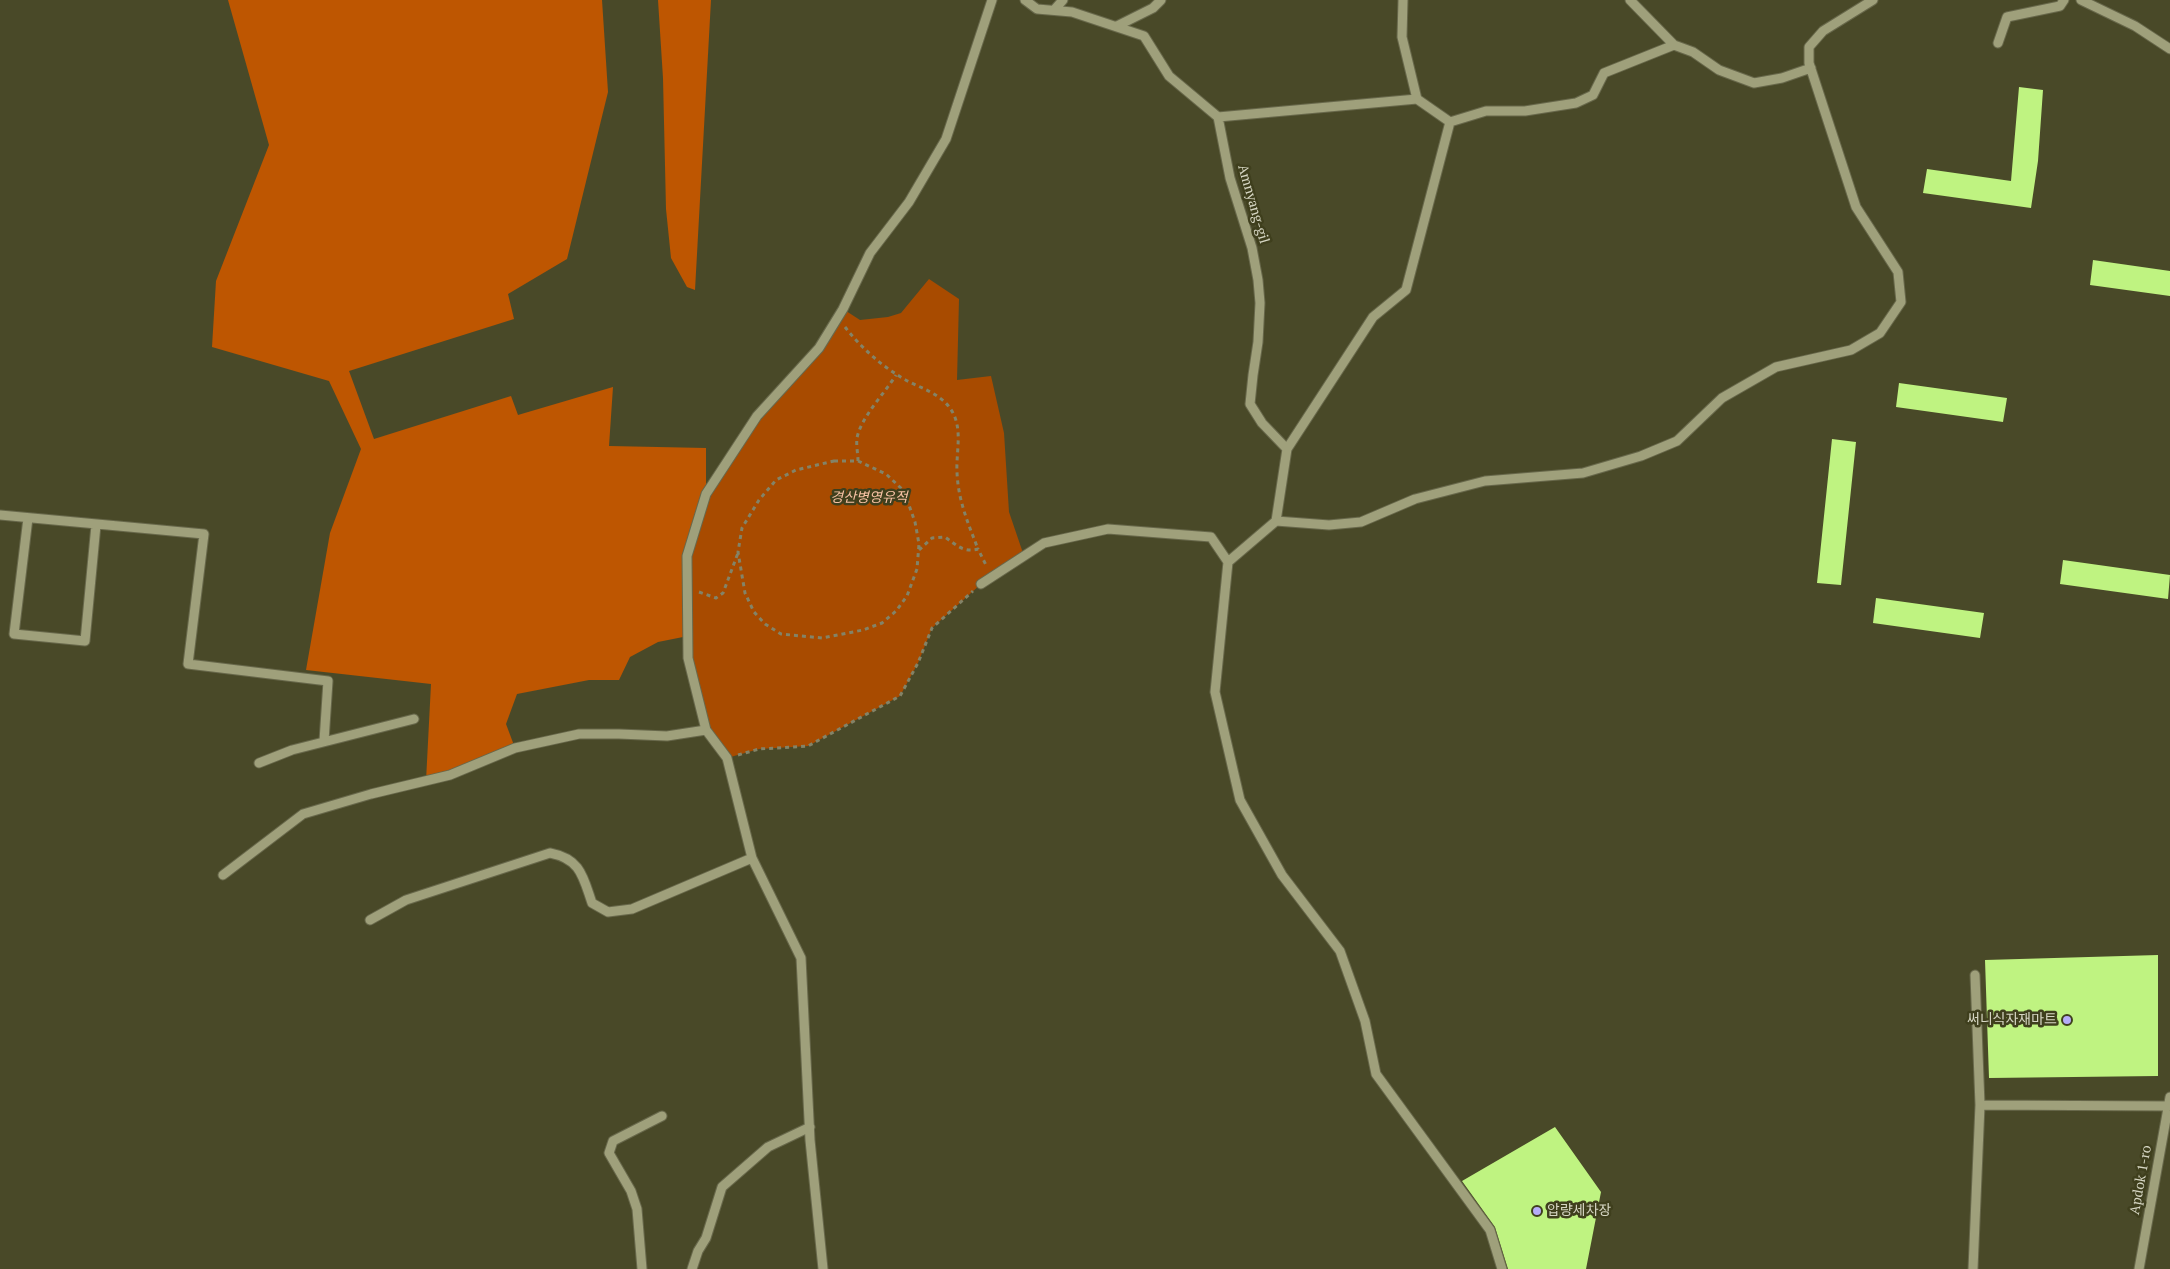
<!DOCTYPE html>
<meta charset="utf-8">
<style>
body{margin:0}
canvas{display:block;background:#494928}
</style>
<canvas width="2170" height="1269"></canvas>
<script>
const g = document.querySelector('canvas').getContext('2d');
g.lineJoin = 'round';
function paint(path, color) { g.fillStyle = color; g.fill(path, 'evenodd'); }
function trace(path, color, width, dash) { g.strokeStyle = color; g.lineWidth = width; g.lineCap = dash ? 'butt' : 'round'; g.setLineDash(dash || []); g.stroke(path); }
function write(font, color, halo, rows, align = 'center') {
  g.font = font + ' "PT Serif","Noto Sans KR",serif'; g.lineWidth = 5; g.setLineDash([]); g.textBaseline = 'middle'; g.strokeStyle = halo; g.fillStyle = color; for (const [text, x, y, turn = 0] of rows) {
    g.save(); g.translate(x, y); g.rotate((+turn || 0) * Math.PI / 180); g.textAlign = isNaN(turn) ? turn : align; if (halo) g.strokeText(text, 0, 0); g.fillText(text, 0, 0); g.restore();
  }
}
const green = new Path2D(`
 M929 279 959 299 957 380 991 376 1004 433 1009 512 1024 556 981 584 932 628 918 663 900 696 808 746 759 749 727 758 710 736 688 658 687 556 706 494 757 416 819 348 843 309 860 320 888 317 901 313Z`);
const forest = new Path2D(`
 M228 0H602L608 92 567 259 508 294 514 319 349 371 374 439 511 396 518 415 613 387 609 446 706 448V494L687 556 688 636 658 642 630 657 619 680H589L517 694 506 724 515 748 426 781 431 684 306 670 330 533 361 449 329 381 212 347 216 281 269 145Z
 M658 0H711L695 290 687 287 671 258 666 209 663 78Z`);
const building = new Path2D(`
 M2019 87 2043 90 2038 161 2031 208 1923 193 1927 169 2011 181Z
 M2093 260 2170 271V296L2090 285Z
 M1899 383 2007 398 2003 422 1896 407Z
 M1832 439 1856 442 1841 585 1817 583Z
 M2063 560 2170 575 2168 599 2060 584Z
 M1876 598 1984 613 1980 638 1873 623Z
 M2158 955V1076L1989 1078 1985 960Z
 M1555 1127 1601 1192 1586 1269H1508L1495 1227 1462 1181Z`);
const path = new Path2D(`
 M845 327C859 345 877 362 896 374 915 388 943 391 954 415 962 433 956 453 957 472 958 500 968 523 978 549
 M834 461H858L886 474 904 491 915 522 919 544 917 569 907 596 896 611 882 623 863 630 822 638 781 634 765 624 754 612 745 593 738 552 742 528 759 500 776 480 796 470Z
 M858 461C858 454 856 445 857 438 861 417 885 393 896 375
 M919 550 932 538 945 537C956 545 964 553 978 549L987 567
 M699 592 716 598 723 593 738 553
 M738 755 759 749 808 746 900 696 918 663 932 628 973 591`);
const minor = new Path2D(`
 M1025 0 1037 9 1072 12 1144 36 1169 76 1218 117 1230 178 1252 248 1258 280 1260 303 1258 342 1253 375 1250 404 1262 423 1287 449
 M1403 0 1402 37 1417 99
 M1630 0 1674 45
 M2081 0 2135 26 2170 49
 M1054 10 1063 0
 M1117 26 1153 8 1161 0
 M1998 43 2007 17 2060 6 2064 0
 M1218 117 1417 99 1450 122 1406 290 1373 317 1287 449 1276 521
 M1450 122 1486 111H1525L1576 103 1593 95 1604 73 1674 45 1693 52 1719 70 1754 83 1782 78 1811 68
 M0 515 204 534 188 664 328 681 324 741
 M28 518 14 634 85 641 96 525
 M981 584 1044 543 1108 529 1211 537 1228 562
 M259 763 292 750 414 719
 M223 875 303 814 371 794 450 775 515 748 579 734H619L667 736 706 730
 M370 920 406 900 550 853C581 859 583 877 592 903L608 912 632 909 752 858
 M1980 1105 2168 1106
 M642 1269 637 1209 631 1191 609 1153 613 1141 662 1116
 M692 1269 698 1251 706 1238 722 1187 768 1147 810 1127
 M823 1269 810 1140 801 958 752 858 727 758 706 730 688 658 687 556 706 494 757 416 819 348 843 309 870 253 909 202 946 139 992 0
 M1502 1269 1490 1230 1376 1074 1365 1021 1340 951 1282 875 1240 800 1215 692 1228 562 1276 521 1329 525 1361 522 1415 499 1485 481 1583 473 1641 456 1677 441 1722 398 1776 367 1851 350 1880 333 1901 302 1898 272 1856 207 1809 63V47L1823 31 1873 0
 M1973 1269 1980 1105 1975 975
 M2139 1269 2170 1097`);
const markers = [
 [2067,1020,5,"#b5acf8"],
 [1537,1211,5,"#b5acf8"]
];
const streetNames = [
 ["Amnyang-gil",1253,204,74],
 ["Apdok 1-ro",2141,1180,-80]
];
const parkNames = [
 ["경산병영유적",869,498]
];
const poiNames = [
 ["써니식자재마트",2057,1020],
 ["압량세차장",1547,1211,"left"]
];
paint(green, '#a84b00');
paint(forest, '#be5601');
paint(building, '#bff381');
trace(minor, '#68684b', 11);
trace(path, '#838367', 3, [4, 4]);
trace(minor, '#9fa07b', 9);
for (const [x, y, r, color] of markers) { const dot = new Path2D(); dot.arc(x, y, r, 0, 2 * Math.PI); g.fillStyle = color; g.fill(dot); trace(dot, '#3f3f1d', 2); }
write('14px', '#d6d6c3', '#3f3f1d', streetNames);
write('italic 14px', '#f8c2a5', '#3f3f1d', parkNames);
write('14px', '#d6d6c3', '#3f3f1d', poiNames, 'right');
</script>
